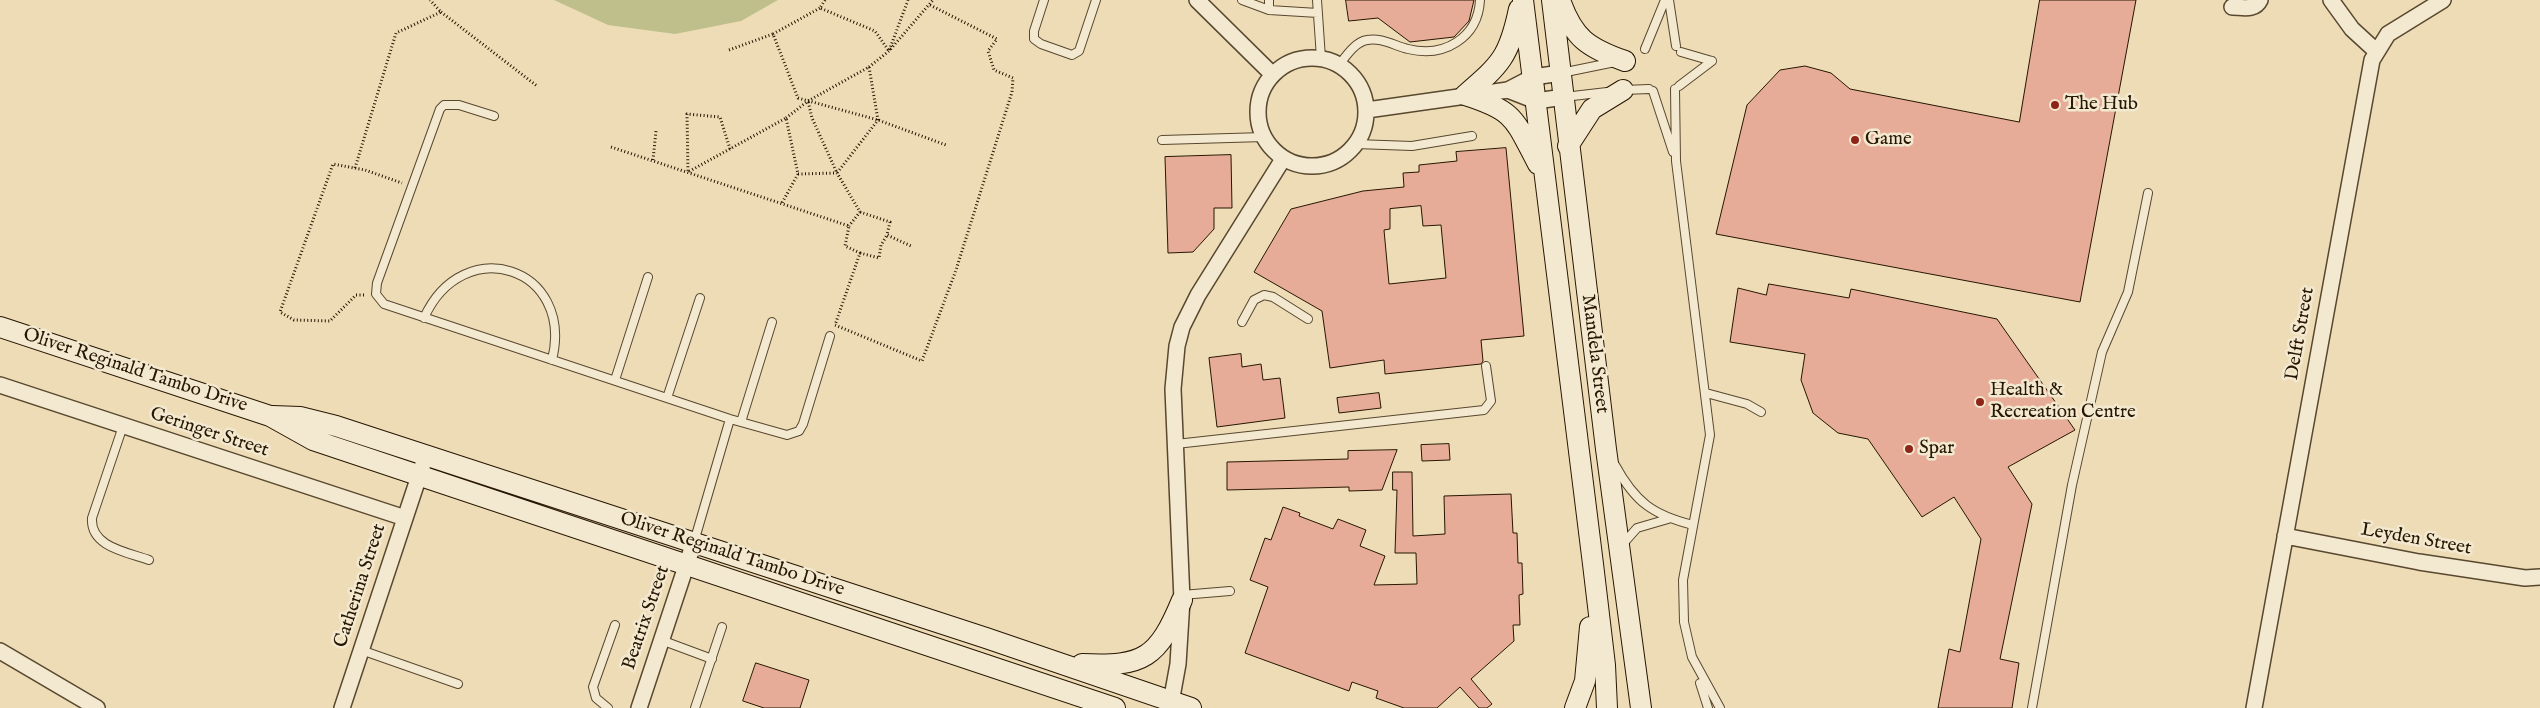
<!DOCTYPE html>
<style>
body{margin:0}
canvas{display:block;background:#eddcb6}
</style>
<canvas width="2540" height="708"></canvas>
<script>
const g = document.querySelector('canvas').getContext('2d');
g.lineJoin = 'round';
function paint(path, color) { g.fillStyle = color; g.fill(path, 'evenodd'); }
function trace(path, color, width, dash) { g.strokeStyle = color; g.lineWidth = width; g.lineCap = dash ? 'butt' : 'round'; g.setLineDash(dash || []); g.stroke(path); }
function write(font, color, halo, rows, align = 'center') {
  g.font = font + ' "IM FELL English",serif'; g.lineWidth = 5; g.setLineDash([]); g.textBaseline = 'middle'; g.strokeStyle = halo; g.fillStyle = color; for (const [text, x, y, turn = 0] of rows) {
    g.save(); g.translate(x, y); g.rotate((+turn || 0) * Math.PI / 180); g.textAlign = isNaN(turn) ? turn : align; if (halo) g.strokeText(text, 0, 0); g.fillText(text, 0, 0); g.restore();
  }
}
const green = new Path2D(`
 M554 0H778L741 21 675 34 608 25Z`);
const building = new Path2D(`
 M1346 0H1474L1469 21 1454 37 1410 42 1378 18 1349 21Z
 M2040 0H2136L2080 302 1716 234 1747 105 1780 70 1805 66 1831 73 1850 89 2019 122Z
 M1506 148 1524 336 1481 340 1483 361 1481 364 1385 374 1384 360 1330 368 1322 311 1254 272 1291 209 1363 191 1404 187 1403 173 1419 172V165L1457 161 1456 152ZM1421 206 1423 226 1441 225 1446 278 1389 284 1384 230 1390 229V209Z
 M1231 155 1232 208H1214V229L1193 252 1168 253 1165 157Z
 M1769 284 1849 298 1851 289 1997 319 2075 430 2008 467 2032 504 2000 659 2019 663 2012 708H1938L1949 649 1960 652 1981 539 1954 497 1922 517 1868 439 1838 433 1813 413 1801 380 1805 354 1730 342 1738 288 1766 295Z
 M1241 354 1242 367 1261 364 1263 380 1280 378 1285 418 1217 427 1209 358Z
 M1379 393 1381 408 1339 413 1337 398Z
 M1449 444 1450 460 1422 461 1421 445Z
 M1397 450 1382 490 1349 491V487L1227 490V462L1348 459V451Z
 M1393 472H1412L1413 536 1445 534 1444 496 1511 494 1513 533H1517L1518 563H1522L1523 594 1519 595 1520 625H1513L1514 641 1471 679 1492 704 1487 708H1479L1460 687 1437 708H1404L1376 698 1378 691 1352 682 1349 691 1245 653 1268 587 1250 580 1265 538 1271 540 1283 507 1300 513 1299 516 1333 529 1338 519 1366 530 1360 546 1385 556 1374 585 1417 584 1416 553H1395L1397 490H1393Z
 M756 663 809 680 800 708H764L743 701Z`);
const path = new Path2D(`
 M825 0 820 8 875 31 889 51 908 0
 M441 12 537 86
 M773 34 820 8
 M729 50 773 34 798 98 878 120 946 145
 M869 67 889 51 933 0
 M786 118 808 101 869 67 878 120 837 173 812 118 808 101
 M611 147 849 226 845 246 860 253 835 325 922 361 956 270 1012 92 1013 78 994 70 988 51 997 39 930 5
 M730 149 720 117 687 114 688 172 786 118 798 174 782 203
 M653 160 656 131
 M355 168 396 33 441 12 430 0
 M798 174 837 173 860 212 849 226
 M860 212 890 222 887 235 911 246
 M860 253 879 258 881 245 887 235
 M364 295H356L330 321 294 320 280 312 333 164 365 170 402 183`);
const lane = new Path2D(`
 M1044 0 1034 31V39L1041 44 1072 55 1079 51 1096 0
 M1242 0 1269 10
 M1269 0V10L1318 13
 M1317 0 1321 58
 M1669 0 1676 46
 M1645 49 1665 0
 M1681 52 1712 61
 M1339 65C1346 56 1355 42 1367 40 1381 37 1395 46 1408 49 1444 58 1478 38 1480 0
 M1561 73 1615 62
 M1679 86 1712 61
 M1675 89 1676 161 1710 435 1683 580 1684 622 1692 657 1720 708
 M1624 90 1649 89
 M1653 91 1673 152
 M1564 97 1607 92
 M494 116 459 105H444L440 109 377 283 376 294 384 304 730 419 787 435 799 431 803 424 830 336
 M1162 140 1264 137
 M1356 144 1412 146 1472 136
 M424 318C463 231 575 267 552 360
 M1242 322 1254 300 1264 295 1273 297 1308 319
 M615 380 648 277
 M1706 393 1747 404 1761 412
 M667 398 700 298
 M741 422 772 322
 M123 426 92 518C90 547 127 552 149 560
 M1176 444 1484 410 1491 401 1486 366
 M1615 465C1635 502 1653 515 1693 525
 M694 542 730 419
 M1622 545 1637 528 1668 519
 M1182 595 1230 591
 M661 640 712 659
 M361 650 458 684
 M1700 683 1708 708
 M608 708 596 698 593 687 615 625
 M695 708 722 627
 M2032 708 2072 485 2102 352 2128 292 2148 193`);
const street = new Path2D(`
 M1197 0 1272 74
 M2331 0 2352 29 2376 51
 M2232 7C2242 7 2255 11 2260 0
 M1258 112a54 54 0 1 1 108 0a54 54 0 1 1-108 0Z
 M1508 90 1536 101 1564 97
 M1367 110 1508 90 1533 77 1561 73
 M0 385 405 518
 M2285 536 2419 562 2525 578 2540 577
 M0 651 97 708
 M342 708 426 455
 M639 708 694 542
 M1170 708 1178 664 1182 600 1173 389 1177 346 1182 327 1198 295 1283 159
 M2254 708 2372 60 2388 34 2443 0`);
const secondary = new Path2D(`
 M1523 0 1593 564 1605 665 1607 708
 M1552 0 1606 449 1641 708
 M1560 0C1573 38 1588 48 1625 61
 M1465 95C1516 111 1514 119 1538 164
 M1465 95C1501 64 1509 57 1519 9
 M1568 146 1592 109 1623 90
 M0 327 270 416 313 440 1115 708
 M272 416 300 417 336 426 986 638 1191 708
 M1082 664C1144 667 1158 658 1182 600
 M1575 708 1585 681 1590 627`);
const markers = [
 [2055,105,5,"#8f2418"],
 [1855,140,5,"#8f2418"],
 [1980,402,5,"#8f2418"],
 [1909,449,5,"#8f2418"]
];
const poiNames = [
 ["The Hub",2065,105],
 ["Game",1865,140],
 ["Health &",1990,391],
 ["Recreation Centre",1990,413],
 ["Spar",1919,449]
];
const streetNames = [
 ["Delft Street",2301,334,-80],
 ["Mandela Street",1594,354,83],
 ["Oliver Reginald Tambo Drive",135,371,18],
 ["Geringer Street",209,433,18],
 ["Leyden Street",2416,540,10],
 ["Oliver Reginald Tambo Drive",732,555,18],
 ["Catherina Street",361,586,-72],
 ["Beatrix Street",647,618,-71]
];
paint(green, '#bebf8a');
paint(building, '#e6ac97');
trace(building, '#271601', 1);
trace(lane, '#58482e', 10);
trace(street, '#58482e', 18);
trace(secondary, '#271601', 22);
trace(path, '#271601', 3, [1, 2.5]);
trace(lane, '#f3e8d0', 8);
trace(street, '#f3e8d0', 15);
trace(secondary, '#f3e8d0', 20);
for (const [x, y, r, color] of markers) { const dot = new Path2D(); dot.arc(x, y, r, 0, 2 * Math.PI); g.fillStyle = color; g.fill(dot); trace(dot, '#f3e8d0', 2); }
write('19px', '#271601', '#f3e8d0', poiNames, 'left');
write('19px', '#271601', '#f3e8d0', streetNames);
</script>
